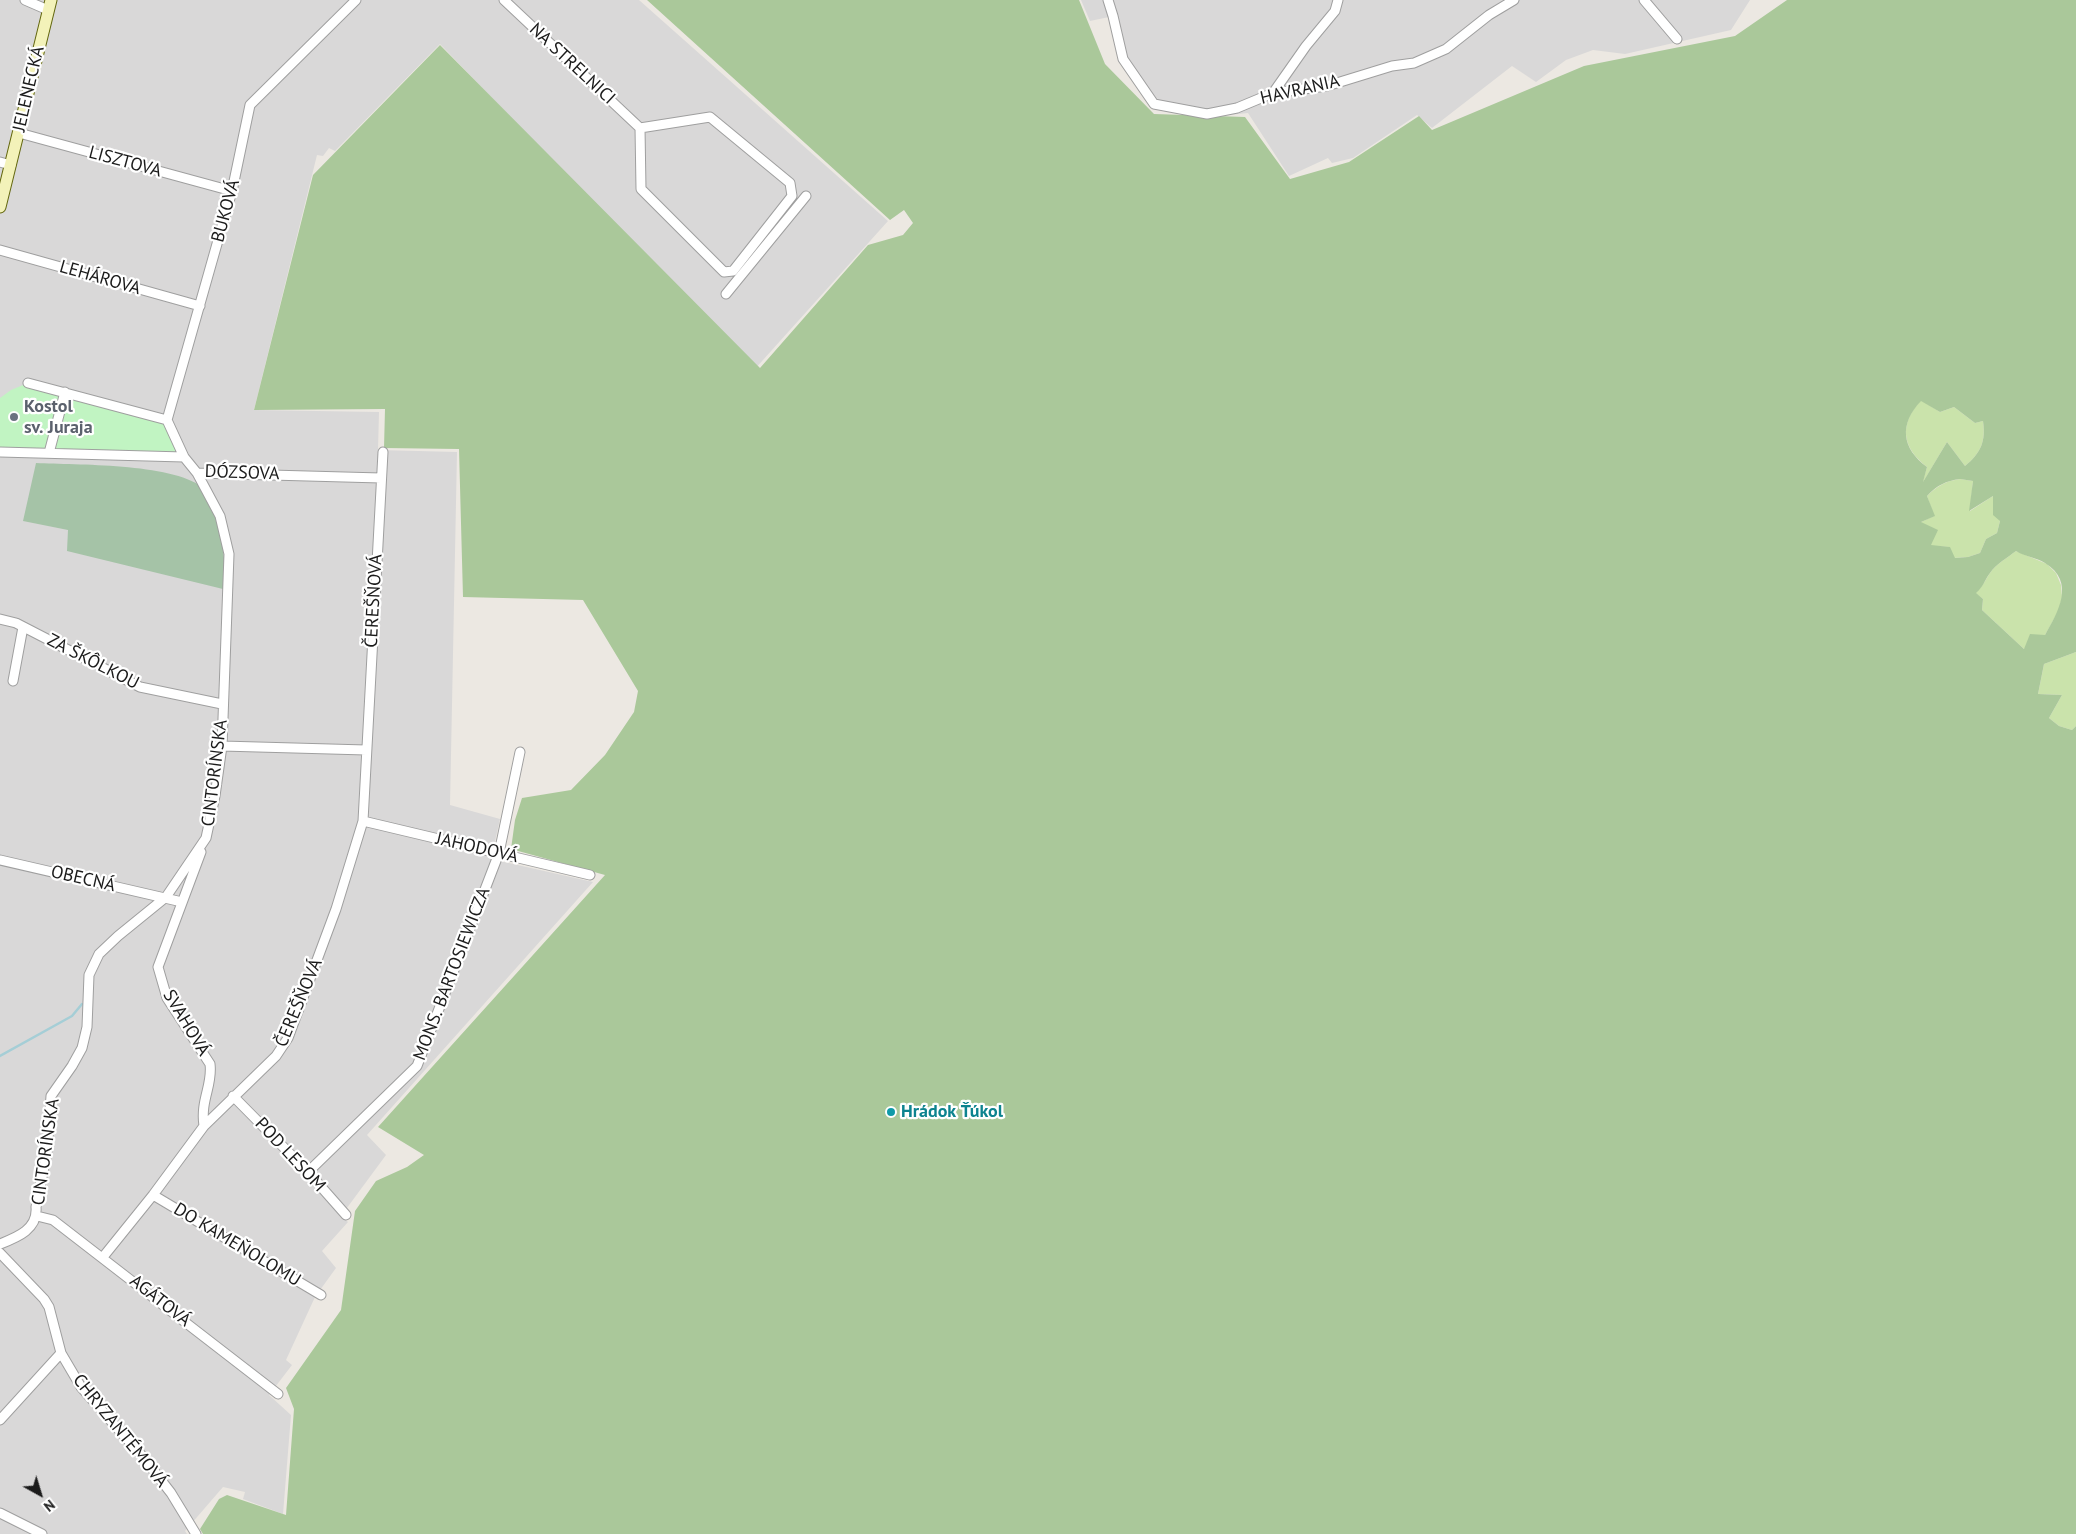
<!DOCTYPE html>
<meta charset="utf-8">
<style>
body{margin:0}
#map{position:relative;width:2076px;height:1534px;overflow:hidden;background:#ece8e2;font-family:"PT Sans",sans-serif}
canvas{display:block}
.north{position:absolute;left:15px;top:1469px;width:50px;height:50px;-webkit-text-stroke:4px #fff;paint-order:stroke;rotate:141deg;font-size:14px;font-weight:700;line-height:20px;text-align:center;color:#1b1b1b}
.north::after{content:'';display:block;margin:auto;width:18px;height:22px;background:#1b1b1b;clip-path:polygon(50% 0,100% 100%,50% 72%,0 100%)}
</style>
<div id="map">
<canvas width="2076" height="1534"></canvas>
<div class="north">N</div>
</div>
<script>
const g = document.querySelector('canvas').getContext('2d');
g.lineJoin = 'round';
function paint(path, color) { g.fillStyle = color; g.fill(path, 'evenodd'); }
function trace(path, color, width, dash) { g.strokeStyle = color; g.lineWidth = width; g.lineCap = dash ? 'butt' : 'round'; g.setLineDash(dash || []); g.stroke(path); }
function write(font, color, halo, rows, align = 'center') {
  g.font = font + ' "PT Sans",sans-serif'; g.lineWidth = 4.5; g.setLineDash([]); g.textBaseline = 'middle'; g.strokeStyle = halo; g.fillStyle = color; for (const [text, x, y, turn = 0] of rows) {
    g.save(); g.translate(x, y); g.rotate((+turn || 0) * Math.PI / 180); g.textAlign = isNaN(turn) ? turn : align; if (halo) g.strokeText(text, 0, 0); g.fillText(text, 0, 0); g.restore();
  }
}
const residential = new Path2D(`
 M0 0H639L888 221 754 370 440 44 335 151 329 148 323 156 317 155 254 410 379 412 378 450 457 452 450 805 500 819 491 859 593 882 367 1135 386 1155 341 1216 348 1222 322 1251 336 1268 315 1297 286 1360 292 1365 269 1395 291 1415 283 1514 243 1499 245 1492 223 1487 185 1531 187 1534H0Z
 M1081 0H1750L1731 30 1625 54 1593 50 1566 60 1536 82 1512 66 1432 128 1417 115 1353 158 1332 163 1328 158 1289 176 1248 113 1217 116 1154 104 1118 59 1109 17 1090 21Z`);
const grass = new Path2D(`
 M1921 400 1940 412 1954 407 1975 423 1983 421C1986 441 1981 453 1965 466L1947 442 1922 484 1927 467C1901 447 1899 424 1921 400Z
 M1960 479 1973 481 1970 511 1993 496 2000 521 1997 533 1986 539 1980 553 1968 557 1954 558 1949 547 1931 546 1921 522 1934 516 1927 496C1937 486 1946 481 1960 479Z
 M2016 551 2047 564 2056 573 2061 585 2062 597 2059 610 2045 635 2024 649 1982 610 1983 599 1975 593C1984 585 1984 582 1990 573 1996 564 2007 558 2016 551Z
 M2076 652V726L2072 730 2059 726 2049 718 2062 695 2038 694 2044 664Z`);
const forest = new Path2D(`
 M647 0H1079L1105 64 1154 114 1245 117 1290 179 1349 162 1419 116 1432 130 1584 66 1735 36 1787 0H2076V652L2044 664 2038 694 2062 695 2049 718 2059 726 2072 730 2076 726V1534H203L200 1529 219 1499 227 1495 286 1515 294 1409 286 1388 341 1310 355 1211 376 1181 407 1167 424 1155 378 1127 605 875 511 849 515 820 522 798 571 790 605 755 634 712 638 691 583 600 463 597 459 449 384 448 385 409 254 410 313 175 440 45 760 368 868 245 903 235 913 223 904 210 890 220ZM1921 401 1940 412 1954 407 1975 423 1983 421C1986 441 1981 453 1965 466L1947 442 1923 482 1927 467C1901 448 1899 424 1921 401ZM1960 479 1973 481 1969 511 1993 496V515L2000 521 1997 533 1986 539 1980 553 1968 557 1955 558 1950 547 1931 545 1938 530 1921 522 1935 516 1927 496C1937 485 1946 481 1960 479ZM2016 551C2025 557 2036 557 2045 563 2076 582 2058 612 2045 635L2030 634 2024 649 1982 610 1983 599 1976 593C1984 586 1984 581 1990 573 1996 564 2007 558 2016 551Z`);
const cemetery = new Path2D(`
 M36 463C76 465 171 463 202 487 216 497 223 541 224 558 225 568 223 579 223 589L67 551 68 530 23 521Z`);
const park = new Path2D(`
 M28 383 161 417 177 447 176 453 71 449H0V398L11 390Z`);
const stream = new Path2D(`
 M0 1056 72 1016 82 1004`);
const street = new Path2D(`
 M25 0 48 10
 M504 0 640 128 641 189 724 272 733 271 792 196 790 183 710 117 640 128
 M1108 0 1113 16 1123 59 1154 104 1207 114 1237 108 1273 93 1327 86 1392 66 1414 63 1446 49 1489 15 1514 0
 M1644 0 1677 39
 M1273 93 1306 46 1335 11 1338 0
 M19 133 232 191
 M0 162 11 165
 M0 250 200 306
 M726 294 806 196
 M28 383 167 420
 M0 452 184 457 197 473 220 516 229 554 222 746 215 796 206 838 166 897 118 936 99 954 89 975 87 1027 82 1048 72 1066 51 1096 47 1152 36 1207C38 1229 18 1237 0 1244
 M49 453 65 392
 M184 457 167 420 232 191 250 105 356 0
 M197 473 381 478
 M0 619 16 623 140 687 222 704
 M13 681 23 627
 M222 746 366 750
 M363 821 590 875
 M201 852 158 967 167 998 210 1064C213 1085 200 1100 204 1126
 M0 860 182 902
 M233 1096 308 1172 346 1215
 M308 1172 417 1066 499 853 520 752
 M153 1195 321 1295
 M37 1216 53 1220 278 1394
 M0 1253 44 1299 49 1307 61 1353 81 1387 143 1457 171 1493 196 1534
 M103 1257 153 1195 204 1126 276 1056 288 1038 336 909 363 821 383 452
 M0 1420 61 1353
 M0 1513 42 1534`);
const secondary = new Path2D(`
 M0 207 51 0`);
const markers = [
 [14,417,5,"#6b7280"],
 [891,1112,5,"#0f9aa8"]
];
const streetNames = [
 ["NA STRELNICI",572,64,43],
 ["JELENECKÁ",29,89,-77],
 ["HAVRANIA",1300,90,-13],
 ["LISZTOVA",125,162,15],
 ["BUKOVÁ",226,211,-75],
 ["LEHÁROVA",100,278,16],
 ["DÓZSOVA",242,473,2],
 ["ČEREŠŇOVÁ",374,601,-87],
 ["ZA ŠKÔLKOU",93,662,27],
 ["CINTORÍNSKA",215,773,-83],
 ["JAHODOVÁ",477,848,13],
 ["OBECNÁ",83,879,13],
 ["MONS. BARTOSIEWICZA",452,974,-69],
 ["ČEREŠŇOVÁ",299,1003,-67],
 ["SVAHOVÁ",186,1023,59],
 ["CINTORÍNSKA",46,1152,-82],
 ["POD LESOM",290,1155,47],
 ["DO KAMEŇOLOMU",237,1245,31],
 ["AGÁTOVÁ",160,1301,38],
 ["CHRYZANTÉMOVÁ",120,1431,51]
];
const worshipNames = [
 ["Kostol",24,407],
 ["sv. Juraja",24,428]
];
const cultureNames = [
 ["Hrádok Ťúkol",901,1112]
];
paint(residential, '#d9d8d8');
paint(grass, '#cae3ab');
paint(forest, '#aac89a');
paint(cemetery, '#a5c3a7');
paint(park, '#c1f4c2');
trace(stream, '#a5ced6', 2.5);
trace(street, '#9f9f9f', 11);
trace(secondary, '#63670e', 13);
trace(street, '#fff', 9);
trace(secondary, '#f3f2b9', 11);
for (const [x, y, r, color] of markers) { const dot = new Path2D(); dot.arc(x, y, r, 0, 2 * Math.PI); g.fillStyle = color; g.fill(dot); trace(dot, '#fff', 2); }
write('18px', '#1b1b1b', '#fff', streetNames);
write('bold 18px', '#5b616d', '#fff', worshipNames, 'left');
write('bold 18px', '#0d838f', '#fff', cultureNames, 'left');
</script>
